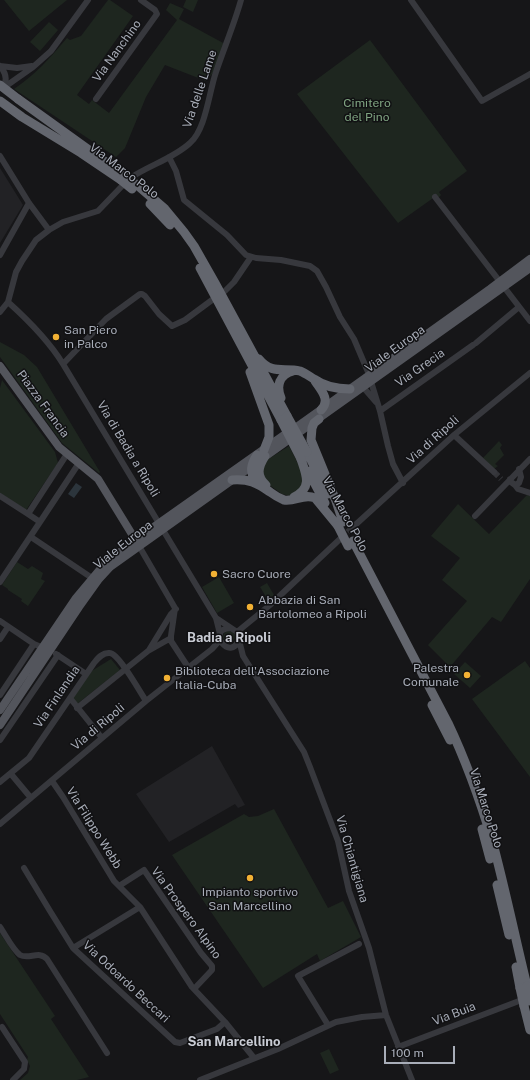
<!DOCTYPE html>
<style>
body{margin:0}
#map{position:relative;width:530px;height:1080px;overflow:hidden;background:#161618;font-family:"Public Sans",sans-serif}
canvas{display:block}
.scale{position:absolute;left:384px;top:1046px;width:71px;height:18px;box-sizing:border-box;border:2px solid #a8adb8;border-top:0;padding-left:5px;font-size:12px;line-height:14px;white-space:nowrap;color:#a8adb8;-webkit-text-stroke:3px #111113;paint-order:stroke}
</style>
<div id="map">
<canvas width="530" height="1080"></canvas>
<div class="scale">100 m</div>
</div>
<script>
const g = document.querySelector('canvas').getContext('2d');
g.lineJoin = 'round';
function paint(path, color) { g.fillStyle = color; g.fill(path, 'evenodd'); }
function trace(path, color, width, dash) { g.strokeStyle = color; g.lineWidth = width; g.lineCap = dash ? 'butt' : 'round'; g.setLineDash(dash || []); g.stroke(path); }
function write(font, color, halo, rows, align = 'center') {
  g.font = font + ' "Public Sans",sans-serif'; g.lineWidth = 3; g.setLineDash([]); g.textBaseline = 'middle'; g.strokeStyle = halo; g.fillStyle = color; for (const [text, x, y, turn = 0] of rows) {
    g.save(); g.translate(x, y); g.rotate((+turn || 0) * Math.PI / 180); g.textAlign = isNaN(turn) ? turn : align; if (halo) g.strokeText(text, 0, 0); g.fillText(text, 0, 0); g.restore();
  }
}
const built = new Path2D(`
 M0 168 23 205 0 243Z
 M212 746 245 805 238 808 235 804 169 842 136 794Z`);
const green = new Path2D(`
 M4 0H67L29 31Z
 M108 0H110L133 16 77 95 89 104 92 100 109 113 177 20 166 10 170 3 184 9 179 19 225 44 213 73 206 81 165 65 146 97 125 148 116 157 14 89C35 75 51 57 67 38L70 40 81 36Z
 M186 0H198L193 12 183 7Z
 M49 22 58 30 40 51 30 42Z
 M370 40 467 171 439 192 441 195 438 198 436 196 398 223 297 94Z
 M0 342 24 355 37 367 100 472 99 473 62 443 0 357Z
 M2 380 55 452 58 463 26 510 0 493V388Z
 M499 441 502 445 500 448 504 455 495 464 498 466 494 469 483 458Z
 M289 446 305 477 303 487 290 496 282 494 265 482 262 468 267 460Z
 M527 495 530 496V579L501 622 492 617 450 667 428 645 467 601 442 580 460 558 431 536 458 504 489 534Z
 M17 562 28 569 32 566 43 573 41 579 45 581 28 606 21 601 22 599 8 590V589L2 585Z
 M219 577 234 603 217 613 202 587Z
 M267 583 274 595 268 600 260 587Z
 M223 637a6 6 0 1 1 12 0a6 6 0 1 1-12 0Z
 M111 659 120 670 77 704 72 698 90 672Z
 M525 661 530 668V777L472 699Z
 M465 662 481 676 470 688 454 674Z
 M274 809 328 908 343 901 361 937 320 961 317 954 263 988 172 855 244 814 249 817 258 816Z
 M0 933 55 1016 51 1019 89 1077 77 1080H20L28 1073 30 1066 27 1060 28 1057 0 1014Z
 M329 1049 339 1070 330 1074 320 1053Z`);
const water = new Path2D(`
 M76 483 82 487 74 498 68 494Z`);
const minorTunnel = new Path2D(`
 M494 472 501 479
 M341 538 353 527`);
const minor = new Path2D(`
 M411 0 482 101 530 74
 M0 66 17 68 32 66
 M0 66C5 72 8 78 4 85
 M6 86 33 67 51 51 88 0
 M96 99 157 14 155 10 141 0
 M0 156 29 203 49 230
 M169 157 176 171 184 200 227 235 246 255 256 258 281 260 310 266 317 271 326 287 340 317 354 339 368 372 380 411 388 446 393 464 403 483
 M132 177C150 165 174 158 190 143 206 129 209 92 216 72 224 48 234 25 241 0
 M435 197 530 321
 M0 255 29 203
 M225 291 234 282 251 257
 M8 302C28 320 49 341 63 364L216 618 220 634
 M0 312 8 302 16 272 22 261 36 240 49 230 63 222 98 211 123 185
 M476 343 519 307
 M63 364 106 319 140 294H142L145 296 159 314 172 326 185 320 212 300
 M363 387 376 402
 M380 411 473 345
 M454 435 494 472
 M67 454 28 514 40 522 79 463
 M510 479 511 482 515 485 519 483 521 477 519 469
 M515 485 518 489 530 493
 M0 496 28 514
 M475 516 530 459
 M353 527 454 435 530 373
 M31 537 92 578
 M139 546 175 608 171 636V641L188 667
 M0 582 40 522
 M216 618 237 632 243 656 304 752 310 767 338 841 349 891 369 948 386 1015 412 1080
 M0 621 34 644 46 649
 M230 628C205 630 231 663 239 639
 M237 632 270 605 340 539
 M0 639 8 627
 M149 650 171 614 176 609
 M56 654 86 674
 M0 695 34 644
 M70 698 102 738
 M77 708 148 651 171 638
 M0 740 58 655
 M11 774 31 798
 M52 781 63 797 114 881 140 907 192 987 225 1022 254 1058
 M0 782 29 758 94 663C98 658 103 652 110 653 119 654 140 692 146 701
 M0 824 146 701 212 649 220 640
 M24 868 50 911 73 948 175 1042 180 1043 217 1029 225 1022
 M119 886 144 870 201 953 212 966V970L194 989
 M0 927C5 934 13 950 20 955 29 960 39 950 47 959L107 1053
 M73 948 140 907
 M328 1025 298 976 359 944
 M2 1027 25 1062 24 1069 13 1080
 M398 1047 519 1001
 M200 1080 278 1049 336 1022 362 1017 386 1015`);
const major = new Path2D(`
 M0 366 59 447 98 479 138 544
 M298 426 490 289 530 259
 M301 431 530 268
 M0 710 76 598 102 567 131 543 284 435
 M0 725 79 607 99 579 110 567 287 441`);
const highway = new Path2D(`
 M18 99 125 176
 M0 101 22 117 81 153 121 180
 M136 184 165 209 184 232 194 246 215 283 287 416
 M150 204 170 225
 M200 268 281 420
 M259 359C272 375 284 367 300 371 305 373 309 376 314 379 325 387 336 389 350 389
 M250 372 269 425V437L264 450
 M315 381C321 390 331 400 321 410
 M281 398C276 386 279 375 293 371
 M319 419 314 423 312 428 311 440 336 501 343 522
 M307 452 328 494
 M265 456C258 467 256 476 266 485
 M308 471 325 503
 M232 480C249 479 256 482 270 492 274 495 279 498 284 500 295 502 304 493 315 498L338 526
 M256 482C249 472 251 464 257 455
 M294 497C313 488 306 474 301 459
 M353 541 448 723C466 761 480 800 492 840 505 888 515 937 527 986
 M432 705 450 740
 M482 829 490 859
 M497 885 509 935
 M516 967 520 988
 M524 1006 530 1030`);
const highwayBridge = new Path2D(`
 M0 85 18 99
 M121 180 132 189
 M287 416 307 452
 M281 420 301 459
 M338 526 348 546
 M527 986 530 1001
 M520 988 524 1006`);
const markers = [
 [56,337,4,"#f2b134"],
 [214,574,4,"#f2b134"],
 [250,607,4,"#f2b134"],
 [467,675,4,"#f2b134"],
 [167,678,4,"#f2b134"],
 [250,878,4,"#f2b134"]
];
const streetNames = [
 ["Via Nanchino",117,51,-54],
 ["Via delle Lame",200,89,-71],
 ["Via Marco Polo",124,171,37],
 ["Viale Europa",395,349,-36],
 ["Via Grecia",420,368,-35],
 ["Piazza Francia",43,404,54],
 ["Via di Ripoli",433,440,-42],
 ["Via di Badia a Ripoli",128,449,59],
 ["Via Marco Polo",345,514,62],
 ["Viale Europa",123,545,-38],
 ["Via Finlandia",57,697,-56],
 ["Via di Ripoli",98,727,-40],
 ["Via Marco Polo",486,808,72],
 ["Via Filippo Webb",94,828,58],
 ["Via Chiantigiana",352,859,74],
 ["Via Prospero Alpino",186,913,54],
 ["Via Odoardo Beccari",126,982,43],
 ["Via Buia",454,1014,-21]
];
const parkNames = [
 ["Cimitero",367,103],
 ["del Pino",367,117]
];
const poiNames = [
 ["San Piero",64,330],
 ["in Palco",64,344],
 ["Sacro Cuore",222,574],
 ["Abbazia di San",258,600],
 ["Bartolomeo a Ripoli",258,614],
 ["Palestra",459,668,"right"],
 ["Comunale",459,682,"right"],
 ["Biblioteca dell'Associazione",175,671],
 ["Italia-Cuba",175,685],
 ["Impianto sportivo",250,892,"center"],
 ["San Marcellino",250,906,"center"]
];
const neighbourhoodNames = [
 ["Badia a Ripoli",229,638],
 ["San Marcellino",234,1042]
];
paint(built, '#222225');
paint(green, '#1e261f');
paint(water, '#2c353c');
trace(minorTunnel, '#333438', 6, [6, 3]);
trace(minor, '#37383d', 6);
trace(major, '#53555c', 8);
trace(highway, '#63666e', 9);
trace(highwayBridge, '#63666e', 9);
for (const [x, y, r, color] of markers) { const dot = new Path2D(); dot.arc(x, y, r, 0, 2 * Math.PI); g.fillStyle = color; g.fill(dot); trace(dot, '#111113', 1.5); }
write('12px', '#a8adb8', '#111113', streetNames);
write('12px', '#7fa381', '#111113', parkNames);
write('12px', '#a8adb8', '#111113', poiNames, 'left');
write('bold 13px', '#c9ccd4', '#111113', neighbourhoodNames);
</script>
